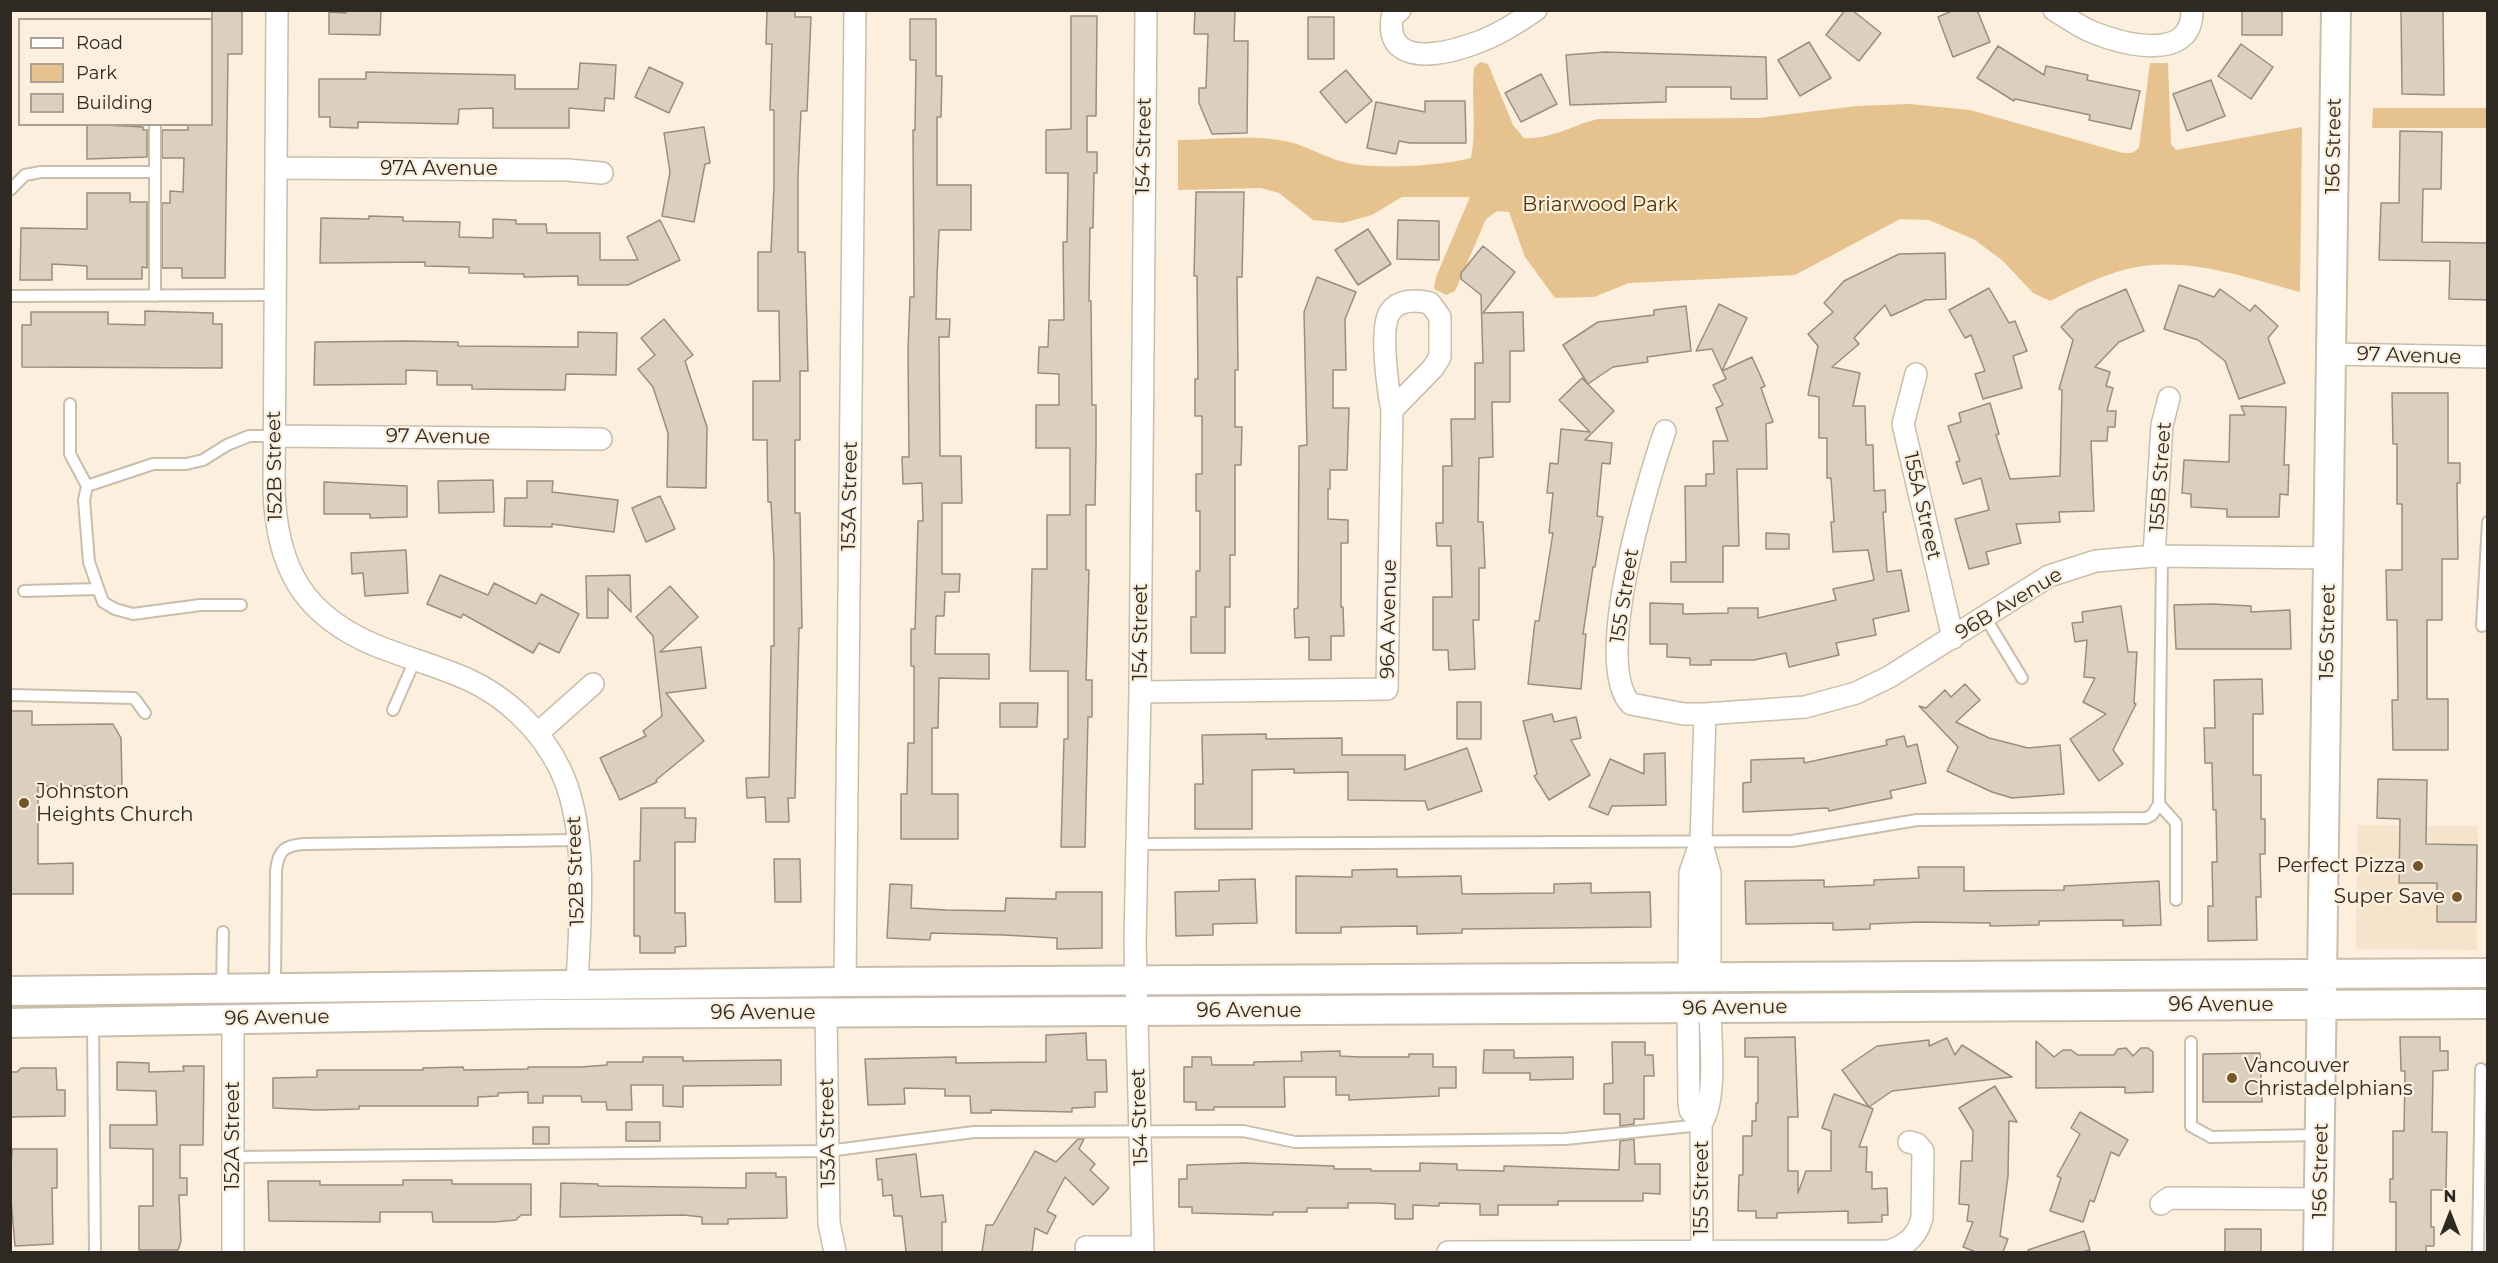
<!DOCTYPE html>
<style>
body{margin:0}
#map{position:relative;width:2498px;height:1263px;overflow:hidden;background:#fcefdd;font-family:Montserrat,sans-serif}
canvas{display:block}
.frame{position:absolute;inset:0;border:12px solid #2e2923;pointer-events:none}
.legend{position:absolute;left:18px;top:18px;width:195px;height:108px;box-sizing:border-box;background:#fcefdd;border:2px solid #aaa093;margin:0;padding:8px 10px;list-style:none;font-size:18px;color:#2e2923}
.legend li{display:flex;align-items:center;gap:12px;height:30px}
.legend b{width:30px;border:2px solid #aaa093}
.north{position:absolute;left:2420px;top:1185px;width:60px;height:60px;-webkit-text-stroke:4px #fcefdd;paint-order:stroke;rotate:0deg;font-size:16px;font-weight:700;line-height:24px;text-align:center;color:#2e2923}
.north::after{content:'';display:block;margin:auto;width:21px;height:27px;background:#2e2923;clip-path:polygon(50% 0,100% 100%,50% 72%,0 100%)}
</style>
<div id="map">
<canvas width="2498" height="1263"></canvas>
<div class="frame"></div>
<ul class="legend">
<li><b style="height:8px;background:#fff"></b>Road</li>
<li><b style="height:16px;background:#e5c28e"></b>Park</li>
<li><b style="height:16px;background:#dbcfbe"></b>Building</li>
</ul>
<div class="north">N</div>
</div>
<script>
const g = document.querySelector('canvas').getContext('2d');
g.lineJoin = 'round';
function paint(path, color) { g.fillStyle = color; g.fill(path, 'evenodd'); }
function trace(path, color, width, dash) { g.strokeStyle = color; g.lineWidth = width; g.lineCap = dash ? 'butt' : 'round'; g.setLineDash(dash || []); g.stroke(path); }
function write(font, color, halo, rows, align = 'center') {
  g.font = font + ' Montserrat,sans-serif'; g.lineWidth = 4.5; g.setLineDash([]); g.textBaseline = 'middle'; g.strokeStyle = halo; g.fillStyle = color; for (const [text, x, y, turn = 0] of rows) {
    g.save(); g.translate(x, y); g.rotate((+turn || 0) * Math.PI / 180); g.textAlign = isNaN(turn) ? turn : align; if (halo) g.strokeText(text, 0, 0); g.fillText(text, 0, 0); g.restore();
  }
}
const built = new Path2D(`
 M2357 825 2478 826 2477 950 2356 949Z`);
const green = new Path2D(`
 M1480 62 1488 64 1513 125 1524 138C1550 140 1573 125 1598 119L1758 118 1857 106 1909 104 1970 110 2123 153H2132L2139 148 2150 63H2168L2171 144 2176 150 2302 127 2300 292C2243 277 2186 255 2127 269 2100 276 2074 289 2050 301L2033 293 2003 261 1975 240 1929 220 1900 219 1795 275 1629 283 1594 297 1555 298 1525 257 1509 212 1497 211 1486 219 1455 291 1446 295 1434 289 1436 277 1470 197H1402L1372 215 1343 223 1313 220 1279 193 1261 188 1178 190V140C1211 140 1247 135 1279 140 1303 143 1321 156 1343 162 1373 170 1441 166 1471 158 1477 128 1471 98 1474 68Z
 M2373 108H2487V128H2372Z`);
const building = new Path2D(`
 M212 10H242V54H228L225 278H182V268H162V203H170V191L183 192 184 158H162V130H188V124H212Z
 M347 10H381L380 35 329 34V12L346 13Z
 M767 10H795V17H811L807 111H801L798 176V252H805L808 371H800V440H795V513H800L802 628H799L795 798H788L789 822H766L765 797 747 798 746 778 769 777 771 646H774V562L771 502H768L767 440H753V381H780L779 311H758V252H771L774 186V110H770L772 44H766Z
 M1195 10H1235L1234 41H1248L1247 133 1212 134 1199 103V88H1206L1208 34H1194Z
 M1845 10H1852L1881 33 1859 61 1826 35Z
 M1954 10H1977L1990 42 1953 57 1938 17Z
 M2242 10H2282V35H2242Z
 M2401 10H2443L2444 95 2402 94Z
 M1071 16H1097L1096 116H1087V152H1097V173H1094L1093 228H1090L1089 301H1091L1092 405H1096V448L1095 505H1086V570H1089L1086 680H1092V717H1088L1085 847H1061L1064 739H1068V671H1030L1032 569H1047V515H1070V448H1036V405H1059V374L1038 373 1039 347H1048L1049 320H1064L1063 242H1067L1068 173H1046V130L1071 129Z
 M1308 17H1334V59H1308Z
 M910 19H936V76H942L941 117H937V185H971V230H939L937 278 936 319H950L949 337H939L940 456H961L962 503H942V574H960L959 592H945L944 616H936L935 654H989V679L939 678 938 728H932V794H958V839H901V794H907L908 743H914V666H911V629H915L918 521H923L922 483 903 484 902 457H909L908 350 910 297H914L913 130H915L916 60H910Z
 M1809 42 1831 78 1800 96 1778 60Z
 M2241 44 2273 67 2251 99 2218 76Z
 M1998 46 2044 75 2046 66 2088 75 2087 80 2140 91 2131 129 2089 120 2090 115 2015 99 2014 101 1977 78Z
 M1605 52 1766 57 1767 99H1731V87H1666V102L1570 105 1566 55Z
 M580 63 616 65 614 99 605 98 604 111 569 108V128H493V108L459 109 458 124 358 122V128L330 127V117H319V79H366V72L515 75V89H578Z
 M649 67 683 83 669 113 635 97Z
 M1346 70 1372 101 1346 123 1320 92Z
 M1541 74 1557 104 1521 122 1505 93Z
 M2211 80 2225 116 2187 131 2173 94Z
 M1425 101H1465L1466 143H1410L1399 141 1396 154 1367 148 1376 102 1425 112Z
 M87 124 143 127V130H147V157L87 159Z
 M704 127 710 163 705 164 694 222 662 216 670 172 664 133Z
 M2400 131 2442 132 2441 189H2423L2422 242 2487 243V300L2449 299 2450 261 2379 260 2381 203H2399Z
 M1196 192H1244L1242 277H1237L1238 370H1235V427H1242L1241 465H1235V555H1230V607H1225V653H1191V617H1196V571H1200V511H1196V474H1202V416H1195V379H1198L1197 276H1194Z
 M87 193H130V202H147V268L142 267V279H87V266L52 264V280H20L21 228 87 229Z
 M369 216 403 217V221L460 222 459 237 493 238V219L516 220V224H546L547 233H600V260H638L627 237 660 220 680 260 628 285H578V276L524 277V274L469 273V267L425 266V262L320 263 321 218 369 219Z
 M1398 220 1439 221V260L1397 259Z
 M1368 229 1391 264 1358 285 1335 250Z
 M1483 246 1515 272 1483 313 1523 312 1524 351H1510V402H1492L1493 457 1479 458 1478 522H1483L1485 568H1479V620H1473L1475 669 1449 670 1448 650H1433V597H1452L1451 546H1437L1436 523H1443V466H1452L1451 419H1475V363H1483L1481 295 1461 279V273Z
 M1945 253 1946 299 1925 300 1891 316 1885 305 1854 338 1859 344 1832 367 1860 373 1853 406H1865L1866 445H1873L1874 491 1885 490 1886 512H1883L1887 572 1901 570 1909 611 1873 619 1876 635 1836 643 1839 655 1789 667 1786 653 1754 660H1711V665H1690V658L1667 657V644H1650V603L1683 604V614L1728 613V608H1758V618L1836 600 1833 589 1874 580 1868 550 1833 552 1831 522H1834L1831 478H1827V438H1819V397L1808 395 1818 346 1808 334 1833 312 1824 303 1844 281 1899 254Z
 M1317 277 1356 292 1345 319 1346 370H1333V408H1349L1347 470H1330V489H1328V519L1348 520V543H1341V607H1343L1344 636H1331V660H1309V637L1295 638 1294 609 1298 608 1299 446 1307 445 1304 312Z
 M2179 285 2214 297 2220 289 2250 311 2255 305 2278 326 2268 338 2285 383 2239 399 2225 361 2198 340 2164 329Z
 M1989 288 2009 323 2015 321 2027 351 2013 356 2022 388 1983 399 1975 374 1985 371 1971 335 1965 338 1949 310Z
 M2126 289 2144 331 2119 342 2095 367 2110 372 2106 386 2113 388 2107 411H2116L2115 427H2108L2107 441H2091L2094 511 2059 512 2060 522 2016 524 2021 543 1986 552 1989 564 1969 569 1955 519 1989 510 1981 478 1963 484 1956 462 1960 461 1948 426 1961 422 1959 413 1990 403 1999 434 1996 435 2010 479 2060 476 2062 390 2059 389 2073 340 2061 327 2078 310Z
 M1719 304 1747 318 1722 371 1752 357 1765 386 1761 388 1773 422 1766 424 1767 469H1737L1739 546H1723V582H1671V562H1686L1685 486H1706V474H1714L1713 441H1728L1716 408 1723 405 1713 385 1726 379 1712 349 1696 351Z
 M1686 306 1691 351 1647 357 1648 362 1613 367 1588 384 1563 345 1598 322 1654 315V310Z
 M145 311 213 313V324H222V368L22 367V325H31V312H108V324L145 325Z
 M664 319 693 355 685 361 707 427 706 488 667 487 668 433 653 387 638 369 655 355 641 338Z
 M578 332 617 333 616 375 566 374 565 390 472 389V385H437V371L406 370V384L314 385 315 342 407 341 458 342V346L578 347Z
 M1582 378 1614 411 1585 440 1612 443 1610 464 1602 463 1597 516 1603 517 1595 567H1593L1583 634H1586L1581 689 1528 684 1535 621H1539L1553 533H1549L1553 493H1547L1550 463 1558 464 1561 429 1590 432 1559 400Z
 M2392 393H2448V463H2460V483H2457L2458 559H2442V620H2427V699H2448V750H2393L2392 700H2398L2397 620H2387L2386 570H2402V504H2397V444H2393Z
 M2241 406 2286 407 2284 465H2289L2288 495 2280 494 2279 517H2227V509L2191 507V494L2182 493 2184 460 2229 462 2230 415H2245Z
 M493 480 494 512 439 513 438 481Z
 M527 481H553L552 492 618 500 614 532 552 524V527L504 526 505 498H527Z
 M324 482 407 486V517L370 518V514H324Z
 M660 496 675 529 646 542 632 508Z
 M1766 533 1789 534V549H1766Z
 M406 550 408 593 365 596 363 573 352 574 351 553Z
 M440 575 488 595 494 583 536 604 541 594 579 614 559 653 539 643 533 653 463 614 461 618 427 604Z
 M630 575 631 612 608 588V618H587L586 576Z
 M670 586 698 617 660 652 701 647 706 688 666 693 704 741 656 780 657 782 620 800 600 758 646 736 643 731 662 716 653 636 636 617Z
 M2212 604 2251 606V612L2290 610 2291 649H2176L2174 605Z
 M2121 606 2128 652H2137L2134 703 2136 704 2113 750 2123 764 2099 781 2070 739 2106 714 2083 702 2095 678 2084 677 2087 640 2075 642 2072 623 2083 622 2082 612Z
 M2262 679 2263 714H2253V775H2261V819H2265V854H2260L2261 897H2256L2257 940 2208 941V906H2213L2212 862H2217L2216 810H2213L2212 763H2205L2204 728H2215L2214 680Z
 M1965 684 1980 700 1956 722 1989 738 2028 748 2060 745 2064 794 2012 798 1992 792 1947 771 1958 747 1919 706 1926 708 1945 690 1951 697Z
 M1457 702H1481V739H1457Z
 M1000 703H1038L1037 727H1000Z
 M10 711H32V725L113 724 121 738 122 786H38V864L73 863V894H10Z
 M1552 714 1554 722 1576 717 1581 738 1571 740 1590 775 1549 800 1534 776 1537 774 1523 721Z
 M1266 734V739L1342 738V755H1405V770L1467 748 1482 791 1428 810 1425 801 1348 800V772L1294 773V769L1252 770V829H1195V784H1203L1202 735Z
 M1904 736 1907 747 1917 744 1926 783 1890 791 1892 798 1829 811 1828 808 1743 812V783L1751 782V760L1804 758V763L1887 745 1886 740Z
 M1665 753 1666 805 1612 806 1608 815 1589 807 1610 759 1644 774V754Z
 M2378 779 2427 780 2426 844 2477 845 2476 922H2437V883H2399L2400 819 2377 818Z
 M641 808H685V818H696L695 842H675V913H685L686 946 675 947V953H640V936H634V861H640Z
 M774 859H800L801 902H775Z
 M1918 867H1964V891L2064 890V886L2159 881 2161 925 2123 926V920L2039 921V925L1990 926V923L1919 922 1870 924V929L1833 930V923L1746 924 1745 881 1824 880V887L1874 885V880L1919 878Z
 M1397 869V877L1461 876 1462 894 1554 893V884L1591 883V893L1650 892 1651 927 1462 929V933L1417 934V926L1341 927V933H1296V876L1352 877V870Z
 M1255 879 1257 923 1213 924V935L1176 936 1175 892 1219 891V880Z
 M890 884 912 885 911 908 946 910 1005 911 1006 898 1056 899V892H1102V948L1057 949V938L1004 935 931 933 930 940 887 938Z
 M1086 1033 1087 1060H1106L1107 1092H1095V1107L1072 1108V1112L991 1110V1113H971L970 1096H945V1089L904 1088 905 1104 868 1105 865 1059 956 1057V1063L1046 1062V1035Z
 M1795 1037 1798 1117H1788V1171H1798V1193L1806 1171H1831V1131L1822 1128 1834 1094 1869 1107 1842 1070 1877 1046 1929 1040V1046L1947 1038 1955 1055 1962 1045 2012 1077 1892 1091 1869 1107 1873 1109 1859 1147H1867L1866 1172H1872V1189L1887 1188 1888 1215H1882V1222L1848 1223V1211L1777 1213V1218H1756V1211H1738L1739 1175H1743V1136H1752V1121H1756V1103H1758V1057H1745V1038Z
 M2400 1037H2440V1051H2448V1070L2433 1071 2432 1132H2447L2446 1190H2431V1227H2434V1246H2426V1252H2396V1202H2390V1179H2393V1131H2404L2405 1071H2401Z
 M2036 1041 2054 1057 2063 1050H2071L2078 1055H2114L2118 1049 2126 1048 2133 1056 2141 1048H2148L2153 1052V1092L2125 1093V1087L2036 1088Z
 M1612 1042H1645V1055H1653L1654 1076H1644V1119H1634V1124L1620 1126V1114H1604V1084L1613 1083Z
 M1484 1050H1514V1058L1573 1057V1079L1530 1080V1073H1483Z
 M1340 1051V1056L1359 1057H1409V1054H1433V1067H1456V1088H1439V1096L1349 1100V1095H1336V1077H1284L1285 1107H1214V1110H1196V1102H1184V1067H1192V1057H1211L1212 1065H1254V1062L1302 1061 1301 1052Z
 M2260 1053 2262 1102H2203V1054Z
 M643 1057H683V1061L781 1060V1085L683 1086V1107L663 1106V1085H631L632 1110H607L606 1102H582L581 1096H543V1103H528V1092L498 1093V1096L478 1097V1106H359V1109L318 1110 273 1108V1078L317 1077V1070H423V1068L463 1067 464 1070 528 1069V1067H581L607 1065V1062H643Z
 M117 1062 149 1063V1072L184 1071 183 1066H204L203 1145H180V1178H187V1195H179L181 1241 178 1250H139V1206H153V1149L110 1148V1125H157L156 1091 117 1090Z
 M21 1068H56L57 1090H65V1116L10 1117V1072H17Z
 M1995 1086 2017 1122 2009 1121 2008 1176 2000 1236 2008 1239 2003 1252H1976L1963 1247 1973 1222 1967 1221 1969 1205 1959 1204 1961 1161H1972L1973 1131 1959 1108Z
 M2080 1112 2128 1140 2119 1156 2111 1152 2094 1202 2090 1200 2083 1222 2050 1211 2061 1178 2057 1176 2080 1134 2071 1128Z
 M626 1122H660V1141H626Z
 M533 1127H549V1144H533Z
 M1078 1139H1084L1079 1149 1095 1164 1090 1170 1109 1188 1093 1205 1065 1177 1047 1211 1056 1216 1047 1234 1035 1228 1032 1252H982L986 1225H993L1035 1151 1056 1162Z
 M1634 1139 1635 1164H1660V1194L1643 1193V1201H1558V1205H1498V1215H1480V1204L1439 1203V1206L1413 1205V1219H1395V1204L1378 1203H1348V1208H1307V1212H1273V1215L1192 1213V1207H1179V1179H1187V1165L1244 1163 1334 1166V1169H1371V1171H1420V1163L1457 1164V1170L1504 1171V1166L1619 1170 1620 1141Z
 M12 1149H57V1188H52L53 1244 15 1246 10 1188Z
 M916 1154 921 1197 943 1195 946 1222H942V1252H906L902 1216H894L892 1195 883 1196 882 1179 878 1180 876 1159Z
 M746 1173H776V1177H786L787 1218 728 1219V1224H702V1217L684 1215 560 1217 561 1183 598 1184V1186L746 1188Z
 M403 1180H452V1184H531V1215H521L516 1220 494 1222H433L432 1212H380V1222L269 1221 268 1181H320V1185H403Z
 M2225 1229H2261V1252H2225Z
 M2084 1231 2090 1250 2082 1252H2028V1250Z`);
const service = new Path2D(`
 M10 190 25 175 41 172H155
 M10 296 275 295
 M155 296V124
 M70 404V454L87 486 84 500 89 562 103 602 115 609 133 614 200 605H241
 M87 486 153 464H186L203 460 227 445 249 436H274
 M24 591 97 589
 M1985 617 2022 678
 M2482 626 2488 522
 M10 695 134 698 145 713
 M393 710 415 660
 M2159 804 2176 823V900
 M1136 844 1792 841 1917 820 2146 818 2152 815 2159 804 2162 556
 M222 988 223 932
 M275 988 276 871C278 850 285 845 305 844L578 840
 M93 1022 95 1252
 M2191 1042V1126L2211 1137 2318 1135
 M233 1157 828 1151 974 1132 1243 1131 1295 1142 1565 1139 1701 1125
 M2478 1252 2481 1069`);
const minor = new Path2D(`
 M277 10 274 491C277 569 304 616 377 646 407 658 438 666 467 679 507 697 541 730 560 769 589 828 580 919 577 984
 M1400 10 1392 17C1383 80 1475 47 1504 30 1515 24 1525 17 1536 10
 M2054 10C2066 17 2078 26 2090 31 2121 44 2193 64 2192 10
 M276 168 567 170 602 173
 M2331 354 2488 357
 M1916 374 1903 424 1953 638
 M1665 431C1648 480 1591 665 1631 704L1684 714H1705L1701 841 1690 873 1689 977
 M274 436 601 439
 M2154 556 2162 425 2169 398
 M1140 692 1387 689 1392 410C1388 390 1379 328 1390 312 1399 299 1417 300 1430 303L1440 317V357L1433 368 1392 410
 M1705 714 1805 707 1856 693 1889 677 2049 576 2096 561 2154 556 2328 558
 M538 733 593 684
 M1701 841 1710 873V977
 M845 982 855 10
 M1688 1009 1689 1102 1690 1110 1701 1124
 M826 1013 829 1223 835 1252
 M233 1019V1252
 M2161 1204 2169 1198 2321 1199
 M1086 1247H1143
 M1702 1251 1701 1124C1718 1097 1710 1040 1710 1008
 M1143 1252 1135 943 1140 692 1146 10
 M1448 1252 1889 1251C1907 1245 1917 1236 1922 1218L1923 1151 1917 1144 1909 1142`);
const secondary = new Path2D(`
 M10 991 845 982 2488 973
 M10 1023 541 1014 2488 1004
 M2318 1252 2336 10`);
const markers = [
 [24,803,6,"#73572a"],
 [2418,866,6,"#73572a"],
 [2457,897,6,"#73572a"],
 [2232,1078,6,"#73572a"]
];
const streetNames = [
 ["154 Street",1144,146,-89],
 ["156 Street",2334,146,-89],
 ["97A Avenue",439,169],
 ["97 Avenue",2409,356,2],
 ["97 Avenue",438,437,1],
 ["152B Street",275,466,-91],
 ["155B Street",2161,477,-86],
 ["153A Street",850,496,-89],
 ["155A Street",1922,506,77],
 ["155 Street",1625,596,-81],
 ["96B Avenue",2009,604,-31],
 ["96A Avenue",1389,619,-89],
 ["154 Street",1141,632,-90],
 ["156 Street",2328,632,-89],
 ["152B Street",576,871,-92],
 ["96 Avenue",2221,1005],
 ["96 Avenue",1735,1008,-1],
 ["96 Avenue",1249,1011],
 ["96 Avenue",763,1013],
 ["96 Avenue",277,1018,-1],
 ["154 Street",1140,1117,-92],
 ["153A Street",828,1133,-91],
 ["152A Street",233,1136,-90],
 ["156 Street",2321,1171,-89],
 ["155 Street",1702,1188,-90]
];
const parkNames = [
 ["Briarwood Park",1600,205]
];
const poiNames = [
 ["Johnston",36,792],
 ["Heights Church",36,815],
 ["Perfect Pizza",2406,866,"right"],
 ["Super Save",2445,897,"right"],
 ["Vancouver",2244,1066],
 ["Christadelphians",2244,1089]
];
paint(built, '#f5e4cb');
paint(green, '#e5c28e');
paint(building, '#dbcfbe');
trace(building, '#998e7e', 1.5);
trace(service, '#c9bdac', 14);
trace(minor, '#c9bdac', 24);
trace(secondary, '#c9bdac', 32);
trace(service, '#fff', 10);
trace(minor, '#fff', 21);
trace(secondary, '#fff', 28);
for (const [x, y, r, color] of markers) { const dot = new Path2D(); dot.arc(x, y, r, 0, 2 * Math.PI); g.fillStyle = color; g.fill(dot); trace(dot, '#fcefdd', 2); }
write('20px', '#2e2923', '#fcefdd', streetNames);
write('20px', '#4d3403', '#fcefdd', parkNames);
write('20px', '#2e2923', '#fcefdd', poiNames, 'left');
</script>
